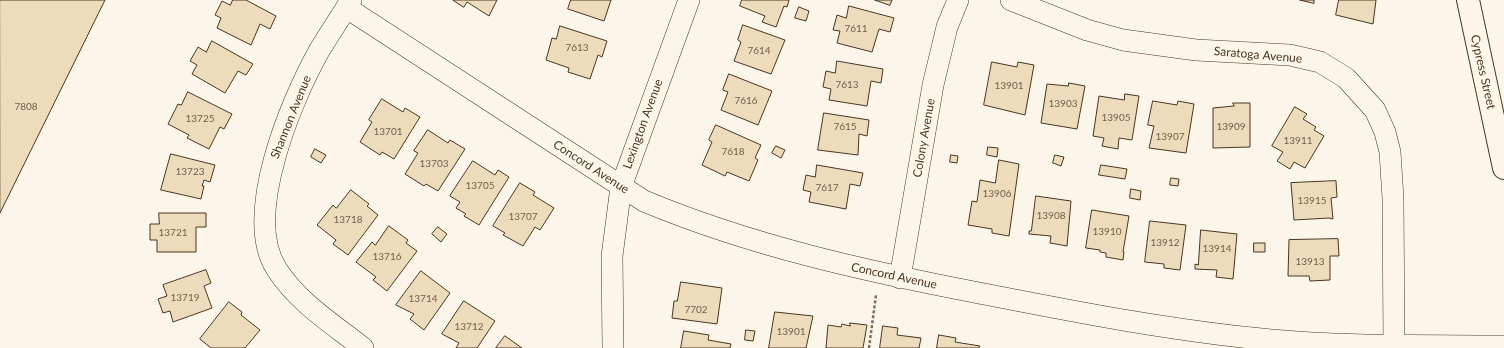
<!DOCTYPE html>
<style>
body{margin:0}
canvas{display:block;background:#fbf6e9}
</style>
<canvas width="1504" height="348"></canvas>
<script>
const g = document.querySelector('canvas').getContext('2d');
g.lineJoin = 'round';
function paint(path, color) { g.fillStyle = color; g.fill(path, 'evenodd'); }
function trace(path, color, width, dash) { g.strokeStyle = color; g.lineWidth = width; g.lineCap = dash ? 'butt' : 'round'; g.setLineDash(dash || []); g.stroke(path); }
function write(font, color, halo, rows, align = 'center') {
  g.font = font + ' Lato,sans-serif'; g.lineWidth = 3; g.setLineDash([]); g.textBaseline = 'middle'; g.strokeStyle = halo; g.fillStyle = color; for (const [text, x, y, turn = 0] of rows) {
    g.save(); g.translate(x, y); g.rotate((+turn || 0) * Math.PI / 180); g.textAlign = isNaN(turn) ? turn : align; if (halo) g.strokeText(text, 0, 0); g.fillText(text, 0, 0); g.restore();
  }
}
const building = new Path2D(`
 M0 0H105L0 213Z
 M233 0H246L276 16 270 29 260 24 251 45 217 28 221 18 215 15 222 1 230 5Z
 M453 0H497L489 16 467 2 464 7Z
 M571 0H611L604 21 568 9Z
 M742 0H789L787 7 784 6 776 27 762 22 765 16 740 6Z
 M875 0H892L890 5Z
 M1300 0H1314V3Z
 M1339 0H1376L1373 24 1336 15Z
 M849 6 894 18 890 32 879 29 872 52 837 43 840 31 833 30 837 15 846 18Z
 M799 7 809 11 806 21 795 18Z
 M743 25 785 40 771 74 734 61 741 42 738 40Z
 M560 26 607 41 602 57 598 55 590 79 568 72 569 68 546 60 552 38 556 39Z
 M212 41 253 64 246 75 238 71 225 93 192 74 197 65 190 61 198 47 206 52Z
 M837 61 883 69 881 83 871 81 867 106 829 100 831 89 823 87 826 71 835 73Z
 M992 62 1017 67 1018 62 1034 65 1025 115 984 105Z
 M729 74 772 91 758 125 721 110 728 92 723 90Z
 M1069 83 1085 86 1077 129 1041 123 1047 84 1068 86Z
 M188 92 232 114 224 129 220 127 209 149 187 138 189 135 168 124 178 104 181 105Z
 M1125 94 1139 96 1132 140 1119 138 1118 149 1102 146 1104 138 1093 136 1099 96 1124 100Z
 M382 99 403 112 405 108 420 117 394 159 382 152 380 155 360 142 372 122 369 120Z
 M1153 101 1177 105 1178 101 1194 104 1186 153 1149 148 1154 126 1148 125Z
 M1233 103H1250V147L1213 148V108L1234 106Z
 M1295 107 1307 114 1303 119 1316 127 1314 130 1324 136 1305 168 1294 162 1290 169 1277 161 1283 152 1272 146Z
 M824 113 869 120 867 136 859 134 858 155 818 150Z
 M716 125 761 145 755 158 758 160 749 181 727 172 725 176 702 165 712 142 709 140Z
 M428 130 448 143 450 140 465 149 438 191 426 184 424 186 405 174 418 153 414 151Z
 M776 146 785 150 781 158 772 153Z
 M988 147 998 148 997 157 987 155Z
 M315 149 326 155 321 163 311 157Z
 M171 154 215 165 210 182 204 180 202 186H204L201 199 161 190Z
 M951 155 958 156 957 163 950 162Z
 M1055 155 1064 157 1061 166 1053 163Z
 M999 160 1019 164 1009 236 992 233V229L968 225 972 201 977 202 980 180 995 183Z
 M473 161 495 175 498 170 509 177 479 225 464 216 466 214 456 208 460 202 450 196Z
 M817 165 863 173 860 186 850 184 846 209 809 202 811 192 803 190 806 175 815 177Z
 M1101 165 1127 169 1125 179 1099 175Z
 M1171 178 1179 179 1178 186 1170 185Z
 M1336 181 1337 197 1331 198 1333 219 1329 218 1294 220 1291 183Z
 M520 183 535 192 533 195 554 208 540 230 535 227 523 246 503 235 505 233 493 226Z
 M1131 189 1141 191 1140 200 1130 198Z
 M351 190 369 204 367 206 378 215 348 255 333 244 336 240 317 225 333 205 336 208Z
 M1036 196 1071 201 1067 246 1050 243 1051 236 1029 234V231H1031Z
 M1092 210 1129 216 1123 252H1124L1123 260 1106 257V253L1100 252V250L1086 248Z
 M159 213H206V227H196V252H157V240H150V224H159Z
 M1150 221 1186 225 1180 270 1164 268V264L1145 262Z
 M389 226 408 240 406 243 417 251 387 291 373 280 376 277 356 262 372 242 375 245Z
 M438 227 447 234 441 242 432 234Z
 M1201 230 1237 234 1233 279 1216 277 1217 270 1195 269V264L1198 265Z
 M1338 239 1339 256H1330V280L1310 281 1309 276H1288L1289 240Z
 M1254 243H1265V252H1254Z
 M206 270 211 283 204 286 212 308 173 322 170 311 163 313 158 299 167 296 163 285Z
 M421 271 450 293 424 330 410 319 414 314 396 305Z
 M681 282 722 288 717 324 672 318 674 301H677Z
 M464 301 495 321 477 348H456L459 343 442 334Z
 M229 302 242 312 241 315 260 330 245 348H211L200 339Z
 M775 312 813 316 806 348H769Z
 M850 323 867 325 863 348H826L828 325 841 327 842 324 850 326Z
 M883 326 898 328 897 335 921 338 919 348H880Z
 M746 330 755 331 753 341 745 340Z
 M684 331 709 335 708 340 731 344 730 348H681Z
 M939 335 956 338 955 342 980 346 979 348H937Z
 M505 336 522 348H496Z`);
const path = new Path2D(`
 M869 348 876 295`);
const street = new Path2D(`
 M351 0C341 17 329 34 319 51 291 101 243 215 276 268 297 302 333 324 363 348
 M1011 0 1087 30 1123 40 1196 50 1290 55 1320 62 1346 78 1375 110 1385 132 1390 152 1393 198 1394 345
 M347 8 644 201C752 246 865 271 979 293 1076 312 1172 331 1271 340 1348 347 1426 345 1504 346
 M900 278 933 85 947 27 958 0
 M613 348 612 256 621 187 689 0`);
const secondary = new Path2D(`
 M1468 0 1504 168`);
const numberNames = [
 ["7611",856,29],
 ["7613",577,48],
 ["7614",759,51],
 ["7613",847,85],
 ["13901",1009,86],
 ["7616",746,101],
 ["13903",1063,104],
 ["7808",26,107],
 ["13905",1116,118],
 ["13725",200,119],
 ["7615",845,127],
 ["13909",1231,127],
 ["13701",388,132],
 ["13907",1170,137],
 ["13911",1298,141],
 ["7618",733,152],
 ["13703",434,164],
 ["13723",190,172],
 ["13705",480,186],
 ["7617",827,188],
 ["13906",997,194],
 ["13915",1312,201],
 ["13908",1051,216],
 ["13707",523,217],
 ["13718",348,220],
 ["13910",1107,232],
 ["13721",173,233],
 ["13912",1165,243],
 ["13914",1217,249],
 ["13716",387,257],
 ["13913",1310,262],
 ["13719",185,298],
 ["13714",423,299],
 ["7702",696,310],
 ["13712",469,327],
 ["13901",791,332]
];
const streetNames = [
 ["Saratoga Avenue",1258,55,5],
 ["Cypress Street",1483,72,77],
 ["Shannon Avenue",291,117,-68],
 ["Lexington Avenue",643,124,-70],
 ["Colony Avenue",924,138,-80],
 ["Concord Avenue",591,167,33],
 ["Concord Avenue",894,276,12]
];
paint(building, '#ecdcbc');
trace(building, '#4a3520', 1);
trace(street, '#4a3520', 22);
trace(secondary, '#4a3520', 24);
trace(path, '#7f6f5c', 2.5, [3, 2]);
trace(street, '#fbf6e9', 21);
trace(secondary, '#fbf6e9', 22);
write('10px', '#725f47', null, numberNames);
write('12px', '#4a3520', '#fbf6e9', streetNames);
</script>
